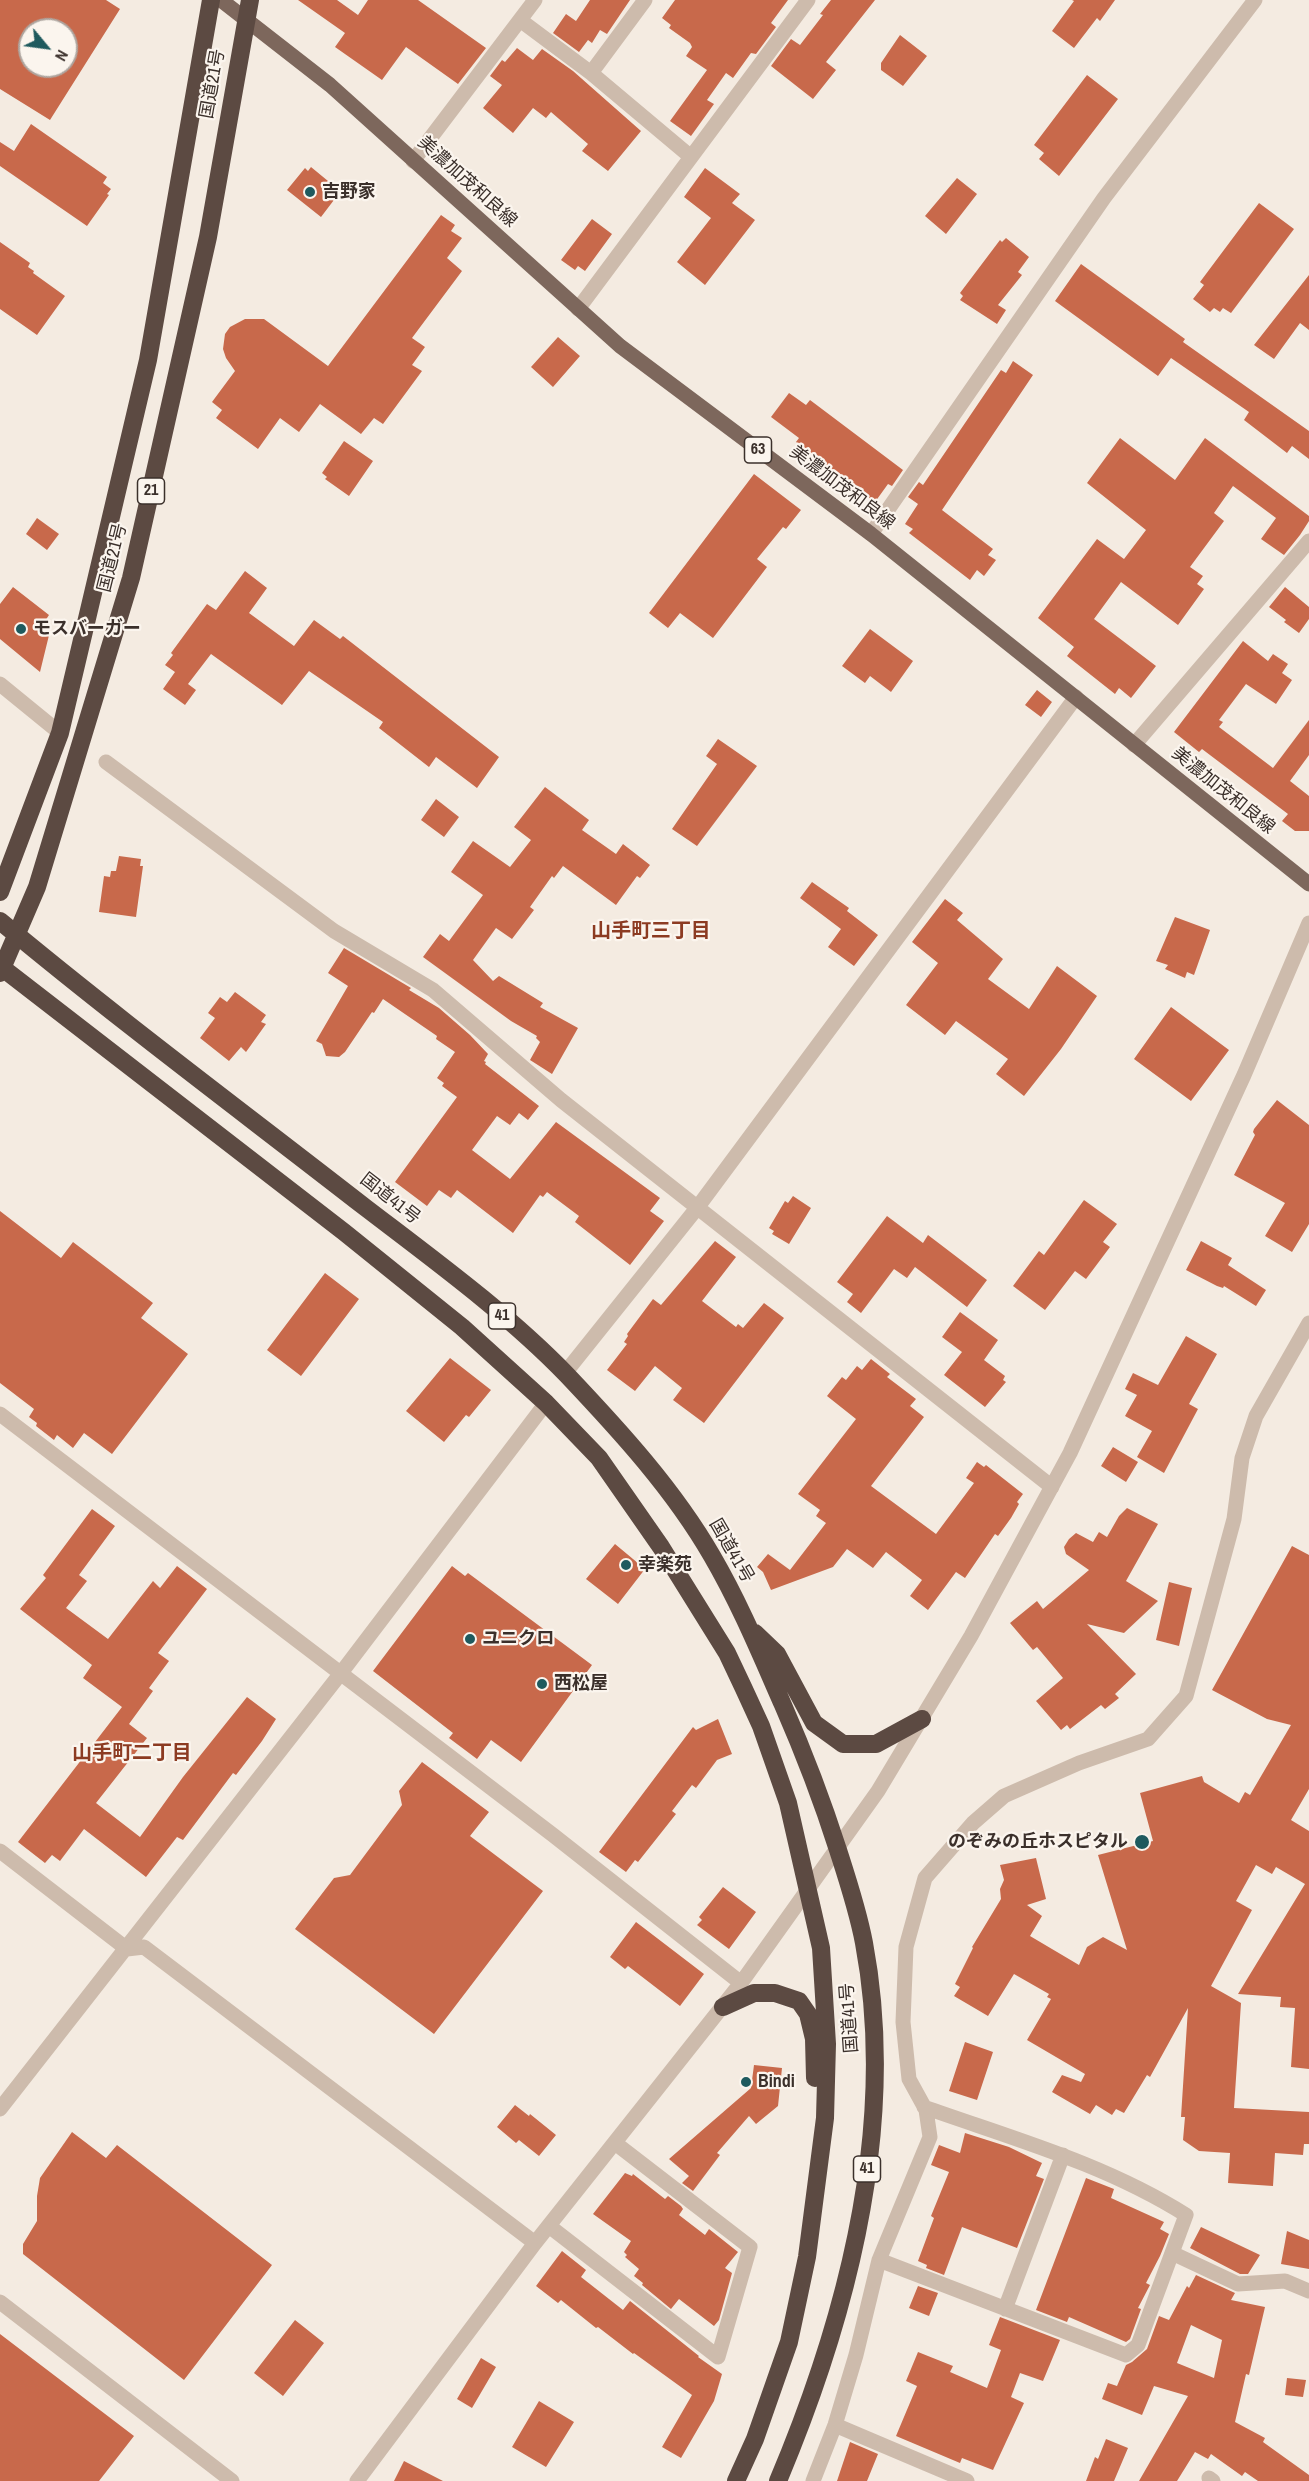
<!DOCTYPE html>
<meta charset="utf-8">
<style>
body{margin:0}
#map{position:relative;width:1309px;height:2481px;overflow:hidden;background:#f4ebe1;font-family:"Archivo Narrow",sans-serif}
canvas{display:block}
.north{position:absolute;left:18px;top:18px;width:60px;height:60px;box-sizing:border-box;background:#fbf5ee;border:2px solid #aea6a0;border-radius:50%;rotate:119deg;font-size:16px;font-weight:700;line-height:24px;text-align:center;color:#3b302b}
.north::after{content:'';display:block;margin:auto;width:21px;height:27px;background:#1f5a5e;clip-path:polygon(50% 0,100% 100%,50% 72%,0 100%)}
</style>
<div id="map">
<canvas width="1309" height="2481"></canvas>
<div class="north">N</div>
</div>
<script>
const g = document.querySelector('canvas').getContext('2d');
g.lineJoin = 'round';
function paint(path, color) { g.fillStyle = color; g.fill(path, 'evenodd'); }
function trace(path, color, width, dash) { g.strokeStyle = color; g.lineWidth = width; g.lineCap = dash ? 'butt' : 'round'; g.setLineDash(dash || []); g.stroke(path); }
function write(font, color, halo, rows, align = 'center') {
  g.font = font + ' "Archivo Narrow","Noto Sans JP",sans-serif'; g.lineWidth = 4.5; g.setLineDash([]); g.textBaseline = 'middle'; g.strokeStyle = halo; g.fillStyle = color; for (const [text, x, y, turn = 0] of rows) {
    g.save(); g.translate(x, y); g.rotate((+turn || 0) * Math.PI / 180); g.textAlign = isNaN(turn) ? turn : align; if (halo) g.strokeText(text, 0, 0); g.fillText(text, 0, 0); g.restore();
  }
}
const building = new Path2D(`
 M0 0H106L120 9 50 120 0 89ZM30 30H66V66H30Z
 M298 0H337L358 15 368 0H418L486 48 458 84 406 47 382 80 335 47 345 33Z
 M590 0H630L607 34 600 30 592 43 588 40 579 52 553 33 566 14 576 21Z
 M675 0H788L771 23 776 27 756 54 751 53 733 78 726 73 707 100 714 104 691 136 670 121 707 70 686 56 692 47 690 43 669 28 671 25 662 18Z
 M831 0H875L826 62 836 70 813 99 771 66 791 39 800 45 823 15 820 14Z
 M1072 0H1115L1100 21 1097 18 1074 48 1052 31 1074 1Z
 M900 35 927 56 903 86 881 70V63Z
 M517 48 533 60 542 49 573 71 641 131 608 171 582 151 588 144 551 112 546 118 533 108 513 133 483 108 502 85 490 76 502 60 505 62Z
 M1087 75 1118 99 1059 176 1039 159 1044 153 1034 145Z
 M31 124 107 177 103 183 111 189 107 194 109 195 87 226 0 166V142L14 151Z
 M311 167 328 181 325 184 337 196 321 217 287 190 305 168 308 171Z
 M705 168 740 194 732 203 755 220 705 285 677 262 711 218 684 197Z
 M957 178 977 194 946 234 925 216Z
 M1259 203 1294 229 1231 313 1223 308 1220 312 1214 308 1210 312 1193 299 1204 285 1200 282Z
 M441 215 455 225 451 231 462 238 447 258 462 271 412 338 425 347 412 365 422 371 383 424 374 418 361 434 320 404 299 432 280 418 258 449 216 418 222 410 212 402 235 371 226 358 223 349 225 334 230 327 245 319H264L328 366Z
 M592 219 612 234 585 271 578 266 575 270 561 260Z
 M1006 238 1029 257 1018 272 1022 275 998 305 1006 310 997 324 960 300 963 296 960 293 1000 240 1002 242Z
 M0 242 30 263 28 267 34 271 33 273 65 296 37 335 0 309Z
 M1081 264 1185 339 1183 342 1309 431V459L1292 446 1287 453 1244 420 1249 412 1171 358 1158 376 1055 301Z
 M1309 275V330L1300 323 1274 359 1254 345Z
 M558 337 580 356 553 387 531 367Z
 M1013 361 1033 375 942 510 993 549 988 555 996 560 984 576 977 570 970 580 909 533 913 529 905 524 918 504 908 497 919 482 923 485 1001 370 1006 373Z
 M789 393 806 405 810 400 903 470 892 486 888 484 875 502 812 459 815 456 796 442 799 438 771 417Z
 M1120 438 1175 480 1205 438 1309 516V521L1300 535 1284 555 1261 539 1276 518 1233 486 1214 513 1224 521 1190 567 1203 576 1197 584 1204 589 1178 625 1121 582 1094 619 1156 666 1131 698 1119 688 1115 694 1067 656 1074 647 1038 618 1097 539 1124 559 1146 530 1087 483Z
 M344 441 373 461 349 496 325 479 327 477 322 473Z
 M754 474 801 510 786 529 783 527 757 559 767 567 713 638 680 613 668 628 649 613Z
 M37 518 59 534 47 550 26 534Z
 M245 571 267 588 249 613 294 646 314 620 340 639 343 636 499 757 477 788 436 757 429 767 379 728 383 722 309 671 282 705 211 654 188 684 196 690 185 705 163 689 175 672 165 665 173 655 171 653 207 604 216 610Z
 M13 587 49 615 45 621 51 627 40 672 0 639V604Z
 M1285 587 1309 607V619L1299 633 1284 622 1286 620 1269 607Z
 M870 629 913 661 891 692 870 676 865 683 842 666Z
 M1243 641 1268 661 1273 654 1288 664 1282 673 1292 680 1276 704 1246 684 1219 720 1223 722 1219 727 1273 768 1309 720V755L1290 781 1309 796V831H1295L1282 821 1288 814 1202 749 1199 752 1174 732Z
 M1037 690 1052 702 1041 717 1025 705Z
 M718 739 757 766 697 846 672 829 717 764 706 756Z
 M545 787 589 820 582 830 616 854 623 844 650 865 640 878 637 876 616 905 563 866 554 878 552 876 530 907 534 910 512 939 496 928 473 960 493 981 499 976 543 1003 540 1007 578 1028 552 1074 530 1060 540 1042 536 1038 537 1036 511 1021 423 957 440 934 449 941 483 895 451 872 473 841 510 867 531 840 514 827Z
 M436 799 459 817 444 837 421 820Z
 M119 856 141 859 140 866H143L136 917 99 912 104 876 110 877 111 871H116Z
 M812 882 849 908 847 911 878 935 854 966 828 947 841 929 800 898Z
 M945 899 963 913 957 920 1003 959 988 979 1029 1009 1057 966 1097 996 1061 1049 1024 1096 996 1074 1008 1059 956 1021 945 1035 906 1005 938 963 912 942Z
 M1175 917 1210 930 1194 975 1187 972 1185 978 1165 969 1168 965 1156 961Z
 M344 948 411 988 409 990 439 1008 470 1035 488 1054 484 1061 486 1062 485 1064 539 1106 528 1120 519 1113 510 1125 497 1116 472 1150 510 1179 556 1122 660 1198 650 1211 664 1221 630 1265 575 1222 579 1216 547 1192 543 1197 540 1195 513 1233 457 1190 451 1198 439 1190 427 1206 395 1182 457 1097 442 1086 444 1083 437 1078 455 1052 436 1039 437 1036 383 999 374 1013 372 1012 345 1052 339 1057 326 1056 322 1044 316 1041 348 986 328 973Z
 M235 992 266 1015 261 1022 266 1024 246 1052 241 1047 229 1061 200 1038 215 1018 208 1013 220 997 227 1002Z
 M1171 1007 1229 1050 1191 1101 1134 1059Z
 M1277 1100 1309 1125V1224L1292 1252 1265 1236 1285 1203 1234 1175 1255 1135 1253 1132 1254 1129Z
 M793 1196 811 1208 789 1244 772 1234 774 1231 769 1228 785 1201 788 1203Z
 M1084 1200 1117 1224 1103 1242 1110 1247 1086 1279 1075 1271 1045 1310 1013 1286 1039 1251 1044 1255Z
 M0 1211 61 1258 73 1242 153 1303 141 1318 188 1354 112 1454 84 1433 73 1448 57 1435 54 1440 36 1426 37 1423 29 1417 34 1409 0 1383Z
 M887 1216 923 1243 928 1235 987 1280 967 1307 915 1267 907 1278 894 1269 861 1313 847 1302 853 1294 837 1282Z
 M715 1241 736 1257 702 1301 736 1327 738 1324 743 1328 764 1303 784 1318 704 1423 673 1400 682 1388 655 1366 635 1391 607 1370 627 1344 624 1342 628 1336 627 1334 653 1299 661 1305Z
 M1201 1241 1232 1258 1228 1265 1266 1290 1256 1306 1224 1286 1223 1288 1217 1286 1186 1270Z
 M325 1273 359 1299 301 1376 267 1350Z
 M960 1312 998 1340 984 1360 1005 1376 1003 1380 1006 1382 985 1407 944 1375 962 1352 942 1337Z
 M1186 1336 1217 1354 1189 1404 1198 1409 1164 1473 1137 1457 1152 1431 1125 1416 1137 1395 1125 1389 1133 1373 1158 1385Z
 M450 1358 491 1390 469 1417 466 1415 444 1442 406 1411Z
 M871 1359 890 1374 887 1377 916 1399 910 1406 924 1417 871 1486 936 1534 974 1483 966 1478 977 1462 984 1467 986 1465 1023 1494 1017 1502 1019 1504 1011 1518 998 1536 995 1534 965 1578 956 1572 928 1610 910 1596 922 1580 886 1552 873 1568 847 1549 833 1567 771 1590 763 1572 757 1567 768 1554 790 1570 826 1523 816 1516 820 1510 798 1494 856 1419 827 1396 842 1377 846 1380 857 1366 862 1370Z
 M1113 1447 1138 1462 1126 1482 1101 1466Z
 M1127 1508 1158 1524 1126 1581 1158 1601 1124 1633 1087 1624 1136 1674 1115 1694 1119 1698 1105 1709 1101 1705 1070 1729 1067 1725 1061 1730 1036 1701 1063 1678 1037 1647 1033 1650 1010 1623 1037 1601 1043 1609 1089 1570 1066 1554 1064 1547 1069 1539 1076 1533 1093 1542 1099 1532 1107 1537 1119 1516Z
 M92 1509 115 1526 79 1575 87 1581 66 1608 108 1639 153 1581 160 1588 177 1566 207 1589 158 1653 169 1661 149 1688 153 1691 129 1724 147 1738 96 1803 140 1837 183 1777 247 1697 276 1719 262 1741 236 1775 233 1773 183 1840 177 1837 146 1877 84 1829 60 1861 52 1855 45 1863 18 1842 122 1707 83 1678 92 1665 20 1609 46 1578 43 1575Z
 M615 1544 645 1569 618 1604 586 1579Z
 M1292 1546 1309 1555V1789L1291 1820 1309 1831V2069L1291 2067 1295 2008 1280 2007 1281 1997 1238 1994 1305 1884 1276 1867 1272 1874 1256 1865 1236 1901 1252 1910 1211 1986 1241 2003 1234 2108 1309 2112V2144H1304L1303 2155 1275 2153 1273 2186 1228 2183 1230 2153 1199 2151 1183 2140 1185 2117H1181L1188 2008 1150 2077 1147 2075 1124 2113 1116 2109 1112 2115 1096 2105 1090 2114 1052 2092 1062 2075 1081 2082 1085 2074 1027 2040 1051 1999 1047 1997 1049 1994 1014 1974 988 2016 954 1996 960 1987 955 1984 973 1948 972 1947 1001 1899 1000 1889 1004 1880 1000 1865 1036 1858 1046 1899 1027 1905 1042 1916 1030 1936 1079 1965 1087 1947 1103 1937 1127 1950 1098 1855 1153 1841 1140 1793 1202 1776 1204 1782 1239 1803 1245 1792 1250 1795 1291 1725 1267 1719 1212 1690Z
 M452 1566 465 1576 468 1573 592 1665 521 1762 491 1740 477 1759 449 1738 453 1733 373 1671Z
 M1169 1582 1192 1588 1179 1646 1156 1640Z
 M718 1719 732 1754 717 1760 696 1788 692 1785 672 1811 676 1814 638 1862 635 1860 626 1872 599 1852 693 1727 696 1730Z
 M422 1762 489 1812 470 1836 543 1891 434 2034 295 1929 334 1878 350 1875 402 1805 399 1791Z
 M723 1887 756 1912 729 1949 697 1925 702 1920 699 1917Z
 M636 1922 704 1974 680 2006 628 1966 625 1969 610 1957Z
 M965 2042 993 2052 977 2100 949 2091Z
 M754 2065 782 2068 778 2106 756 2124 749 2116 717 2153 720 2155 693 2191 682 2183 689 2176 669 2159 751 2088Z
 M515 2105 529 2116 530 2114 556 2135 539 2156 519 2140 516 2143 497 2127Z
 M72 2132 106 2158 117 2145 272 2265 184 2380 23 2254V2244L37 2221V2196L40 2178Z
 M965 2133 1009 2147 1042 2163 1036 2176 1044 2179 1017 2248 962 2227 944 2275 926 2268 927 2265 918 2261 934 2218 931 2216 949 2172 931 2165 939 2145 960 2153Z
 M625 2173 632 2176 633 2174 665 2199 668 2196 681 2206 683 2209 679 2215 705 2235 709 2229 738 2252 725 2268 732 2273 719 2320 714 2326 679 2299 671 2309 642 2285 643 2283 634 2276 639 2269 625 2257 627 2255 624 2252 631 2241 593 2214Z
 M1086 2178 1114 2189 1111 2198 1164 2222 1160 2229 1169 2234 1160 2256 1146 2283 1150 2285 1138 2308 1141 2309 1130 2339 1126 2342 1069 2317 1067 2322 1036 2310Z
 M1201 2227 1260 2255 1248 2274H1240L1190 2248Z
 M1287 2231 1309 2240V2269L1281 2264Z
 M562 2251 586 2270 581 2277 623 2310 630 2301 699 2356 698 2357 722 2374 714 2401 681 2458 662 2447 692 2395 634 2353 633 2354 598 2327 596 2328 561 2300 558 2303 536 2286Z
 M1196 2275 1235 2293 1231 2300 1265 2307 1249 2375 1246 2374 1235 2422 1265 2438 1263 2442 1309 2475V2481H1258L1245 2472 1242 2476 1211 2454 1208 2459 1195 2452 1177 2481H1139L1188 2396 1154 2386 1142 2415 1102 2399 1108 2383 1117 2386 1126 2365 1132 2362 1147 2349 1159 2316 1169 2320 1187 2286 1189 2288ZM1191 2325 1222 2340 1214 2378 1177 2363Z
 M918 2286 938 2293 929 2316 909 2308Z
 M1000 2317 1060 2340 1043 2381 1020 2373 1011 2397 1024 2403 993 2470 962 2458 960 2463 896 2436 917 2386 906 2381 918 2352 953 2366 950 2372 987 2388 1001 2350 989 2345Z
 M295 2320 324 2343 283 2396 254 2373Z
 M0 2334 134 2436 99 2481H0Z
 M481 2358 496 2367 472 2408 457 2399Z
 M1287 2378 1306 2380 1303 2397 1285 2395Z
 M539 2401 574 2422 546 2467 512 2447Z
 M1106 2439 1128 2448 1114 2481H1086L1095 2457 1098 2459Z
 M850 2442 878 2454 867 2481H837Z
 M404 2461 443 2481H394Z`);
const minor = new Path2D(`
 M520 20 591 73 691 157
 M591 73 645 0
 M413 161 535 0
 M578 309 808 0
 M871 534 1104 198 1255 0
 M0 684 60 733
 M1134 745 1309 541
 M106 762 334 931 433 990 561 1100 1052 1487
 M565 1373 697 1208 1076 697
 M0 1414 553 1835 741 1983
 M0 1851 127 1949 144 1947 535 2243
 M0 2109 341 1673 546 1403
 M549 2226 718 2357 750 2247 615 2143
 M1172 2253 1238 2284 1285 2281 1309 2291
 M879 2260 1126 2355 1138 2345 1186 2215C1105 2164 1014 2139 924 2107
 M0 2302 232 2481
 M1005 2309 1063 2155
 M835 2425 967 2481
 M1209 2478 1213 2481
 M357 2481 535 2243 741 1983 878 1791 971 1636 1070 1453 1244 1075 1309 923
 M813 2481 835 2425 856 2355 879 2260 930 2137 926 2110 909 2079 903 2022 906 1947 925 1878 973 1823 1004 1796 1079 1763 1148 1739 1186 1696 1234 1519 1242 1458 1256 1416 1309 1323`);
const major = new Path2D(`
 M221 0 330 85 620 346 871 534 1309 884`);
const highway = new Path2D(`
 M0 892 60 733 148 360 211 0
 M0 921C119 1020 244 1113 366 1208 434 1260 508 1314 567 1375 620 1431 674 1490 712 1556 740 1604 761 1655 783 1705 804 1753 822 1800 838 1850 848 1881 858 1911 864 1943 898 2124 848 2315 778 2481
 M0 966 344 1232 462 1327 546 1403 599 1458 661 1547 727 1653 744 1689 761 1726 788 1803 821 1948 827 2044 825 2118 807 2257 789 2342 755 2439 736 2481
 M0 973 37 887 131 578 208 237 250 0
 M755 1633 777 1654 814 1723 843 1744H876L922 1719
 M723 2007 754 1993H775L799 2001 808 2014 814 2039 815 2078`);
const markers = [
 [310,192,6,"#1f5a5e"],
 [21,629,6,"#1f5a5e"],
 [626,1565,6,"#1f5a5e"],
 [470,1639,6,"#1f5a5e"],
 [542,1684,6,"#1f5a5e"],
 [1142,1842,8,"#1f5a5e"],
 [746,2082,6,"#1f5a5e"]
];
const shields = [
 [758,450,27],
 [151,491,27],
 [502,1316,27],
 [867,2169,27]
];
const shieldNames = [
 ["63",758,450],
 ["21",151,491],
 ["41",502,1316],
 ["41",867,2169]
];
const streetNames = [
 ["国道21号",213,84,-80],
 ["美濃加茂和良線",467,182,42],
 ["美濃加茂和良線",842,488,37],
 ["国道21号",113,558,-76],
 ["美濃加茂和良線",1223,791,39],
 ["国道41号",390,1199,38],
 ["国道41号",731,1551,60],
 ["国道41号",850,2018,-94]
];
const poiNames = [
 ["吉野家",322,192],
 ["モスバーガー",33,629],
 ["幸楽苑",638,1565],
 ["ユニクロ",482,1639],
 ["西松屋",554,1684],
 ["のぞみの丘ホスピタル",1128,1842,"right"],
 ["Bindi",758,2082]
];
const neighbourhoodNames = [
 ["山手町三丁目",651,932],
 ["山手町二丁目",132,1754]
];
paint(building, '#c8694b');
trace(minor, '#cdbbac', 15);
trace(major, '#7d675c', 15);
trace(highway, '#5c4a42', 18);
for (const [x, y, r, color] of markers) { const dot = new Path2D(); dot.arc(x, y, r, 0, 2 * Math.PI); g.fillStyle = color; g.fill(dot); trace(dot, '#fbf5ee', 2); }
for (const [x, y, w] of shields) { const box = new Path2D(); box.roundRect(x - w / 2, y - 13, w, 26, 4.5); g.fillStyle = '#fbf5ee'; g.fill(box); trace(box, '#3b302b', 1.5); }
write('bold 16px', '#3b302b', null, shieldNames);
write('18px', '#3b302b', '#fbf5ee', streetNames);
write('bold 18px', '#3b302b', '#fbf5ee', poiNames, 'left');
write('bold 20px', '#8c3b22', '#fbf5ee', neighbourhoodNames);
</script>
